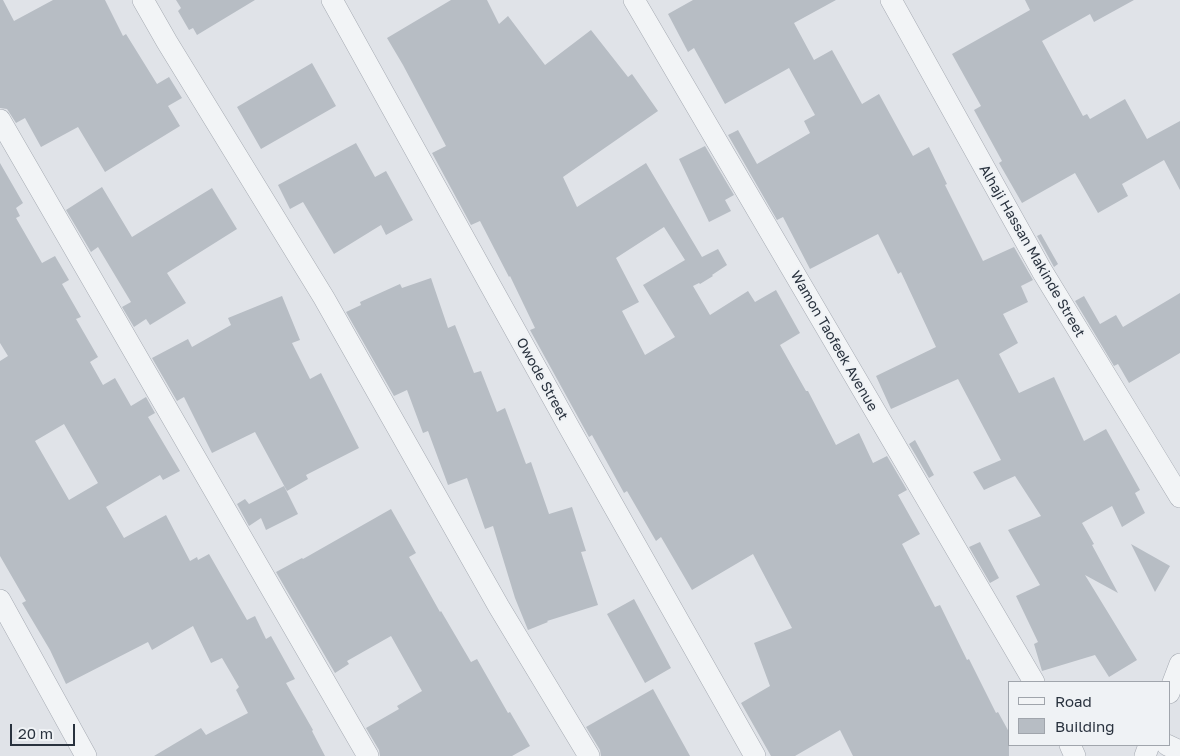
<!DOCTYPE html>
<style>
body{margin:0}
#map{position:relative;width:1180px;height:756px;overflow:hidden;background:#e0e3e8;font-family:"Golos Text",sans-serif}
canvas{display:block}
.legend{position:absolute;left:1008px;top:681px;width:162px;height:65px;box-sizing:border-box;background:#eff2f5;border:1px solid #a0a5ac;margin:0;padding:6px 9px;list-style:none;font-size:15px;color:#29323e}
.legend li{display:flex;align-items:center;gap:10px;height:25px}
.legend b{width:25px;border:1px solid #a0a5ac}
.scale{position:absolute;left:10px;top:724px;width:65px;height:22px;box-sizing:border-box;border:2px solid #29323e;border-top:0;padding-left:6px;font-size:15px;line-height:18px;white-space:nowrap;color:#29323e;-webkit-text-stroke:4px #eff2f5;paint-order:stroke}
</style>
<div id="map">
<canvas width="1180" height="756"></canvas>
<ul class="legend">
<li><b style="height:6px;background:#f2f4f6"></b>Road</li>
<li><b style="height:14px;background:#b7bdc4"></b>Building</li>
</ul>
<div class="scale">20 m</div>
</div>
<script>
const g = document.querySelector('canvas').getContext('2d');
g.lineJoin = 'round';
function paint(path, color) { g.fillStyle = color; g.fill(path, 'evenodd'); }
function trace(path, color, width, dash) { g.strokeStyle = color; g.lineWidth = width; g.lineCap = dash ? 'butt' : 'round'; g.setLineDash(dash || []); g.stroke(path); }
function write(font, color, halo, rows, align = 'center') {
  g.font = font + ' "Golos Text",sans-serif'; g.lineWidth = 4; g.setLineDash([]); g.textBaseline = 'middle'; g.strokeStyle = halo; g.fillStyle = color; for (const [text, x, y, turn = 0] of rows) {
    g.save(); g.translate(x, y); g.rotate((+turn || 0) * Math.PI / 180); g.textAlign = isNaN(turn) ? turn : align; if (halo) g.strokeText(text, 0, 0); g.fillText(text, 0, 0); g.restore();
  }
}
const building = new Path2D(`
 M0 0H3L14 21 53 0H105L123 36 126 34 157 84 169 77 182 98 168 106 180 126 105 172 78 127 41 147 25 118 16 123 7 109 0 108Z
 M176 0H255L197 35 193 28 189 30 178 11 181 8Z
 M451 0H487L499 24 508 16 545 65 591 30 628 77 632 74 658 111 563 177 577 207 646 163 702 257 718 249 727 265 712 275 713 276 700 284 699 283 693 286 710 315 748 291 755 302 776 290 800 333 780 345 806 391H808L836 445 859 433 873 463 887 456 907 490 898 495 920 534 902 544 935 607 940 605 967 660 969 659 996 713 998 712 1009 732V756H853L840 730 795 756H771L741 703 770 686 754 643 792 628 753 554 692 590 661 537 656 541 627 491 624 493 592 435 589 437 530 330 535 328 510 276 509 277 480 221 471 225 432 153 446 146 403 65 387 38ZM664 227 685 260 643 285 675 337 645 355 622 311 639 302 616 258Z
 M693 0H836L794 23 814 60 832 50 862 104 879 94 913 156 929 147 947 184 945 185 983 261 1014 247 1033 280 1021 286 1028 302 1003 314 1018 343 999 354 1019 393 1054 377 1084 441 1106 429 1140 490 1135 493 1145 513 1122 527 1112 506 1082 523 1094 544 1092 545 1118 593 1085 575 1137 660 1109 677 1095 655 1042 671 1034 644 1038 642 1016 596 1040 585 1008 530 1041 516 1015 476 984 490 973 472 1001 460 958 379 891 409 876 376 936 347 901 272 898 274 878 234 810 269 783 217 777 220 728 135 738 130 757 164 810 133 804 121 815 115 789 68 725 104 694 48 688 52 668 14Z
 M1025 0H1134L1094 22 1090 14 1042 41 1083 116 1087 114 1090 119 1125 99 1147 139 1180 121V190L1164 160 1122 184 1128 196 1098 213 1075 173 1022 203 999 163 1002 161 974 110 981 106 952 54 1030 10Z
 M312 63 336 106 261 149 237 107Z
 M356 143 375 177 386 171 413 220 386 235 381 225 334 254 303 202 290 209 278 185Z
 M705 146 734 195 725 200 731 211 709 222 679 159Z
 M0 163 23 203 16 208 20 216 16 218 42 263 55 256 69 280 62 284 81 317 76 319 98 357 90 362 103 385 115 378 131 406 146 397 155 413 148 417 180 471 163 480 160 475 106 507 124 538 166 515 190 561 197 557 198 560 209 554 247 620 255 616 266 639 271 636 295 679 286 683 313 730 312 731 325 756H154L201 728 206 735 248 713 236 690 239 687 222 658 211 663 193 626 152 650 148 642 66 684 50 650 22 603 26 601 0 556V361L8 356 0 343ZM64 424 98 483 69 500 35 441Z
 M102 187 132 237 212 188 237 229 167 273 186 303 150 325 146 319 134 327 122 307 131 302 98 247 91 252 66 210Z
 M1041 234 1058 264 1054 267 1037 236Z
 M431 278 448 328 455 325 474 373 481 371 497 412 505 408 526 464 531 462 549 514 572 507 586 551 581 552 598 605 547 621 548 622 528 630 515 598 493 526 485 529 467 478 448 485 428 431 423 433 407 390 394 396 346 312 361 305 360 302 400 284 402 288Z
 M1180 293V353L1129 383 1118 364 1114 366 1075 301 1084 296 1100 324 1116 315 1123 327Z
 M282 296 300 340 292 343 310 379 321 373 359 448 306 475 308 479 287 491 255 432 212 453 184 397 177 401 152 358 188 339 192 347 231 325 228 318Z
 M915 440 934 475 929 478 909 444Z
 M284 486 298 514 266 530 261 518 249 526 237 504 245 499 249 504Z
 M391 509 416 553 409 557 440 612 441 611 471 662 477 659 508 713 510 712 530 746 512 756H380L379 750 366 728 399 709 397 706 422 691 391 636 347 661 349 664 335 673 276 572 302 558 303 559Z
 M980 542 999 578 990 583 969 547Z
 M1131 544 1170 566 1155 592Z
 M634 599 671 668 645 683 607 614Z
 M653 689 690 756H601L600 750 586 727Z`);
const minor = new Path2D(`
 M143 0 167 42 324 298 499 607 589 756
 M332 0 570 429 755 756
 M634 0 1034 682
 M891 0 1042 271 1180 497
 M0 120 368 756
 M0 600 86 756
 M1169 693 1180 664
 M1070 745 1075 756
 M1167 745 1180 751
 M1145 756 1149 745`);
const streetNames = [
 ["Alhaji Hassan Makinde Street",1032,251,60],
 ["Wamon Taofeek Avenue",834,341,60],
 ["Owode Street",542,379,61]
];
paint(building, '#b7bdc4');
trace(minor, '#a5aab2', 22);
trace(minor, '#f2f4f6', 21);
write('14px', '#29323e', '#eff2f5', streetNames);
</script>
